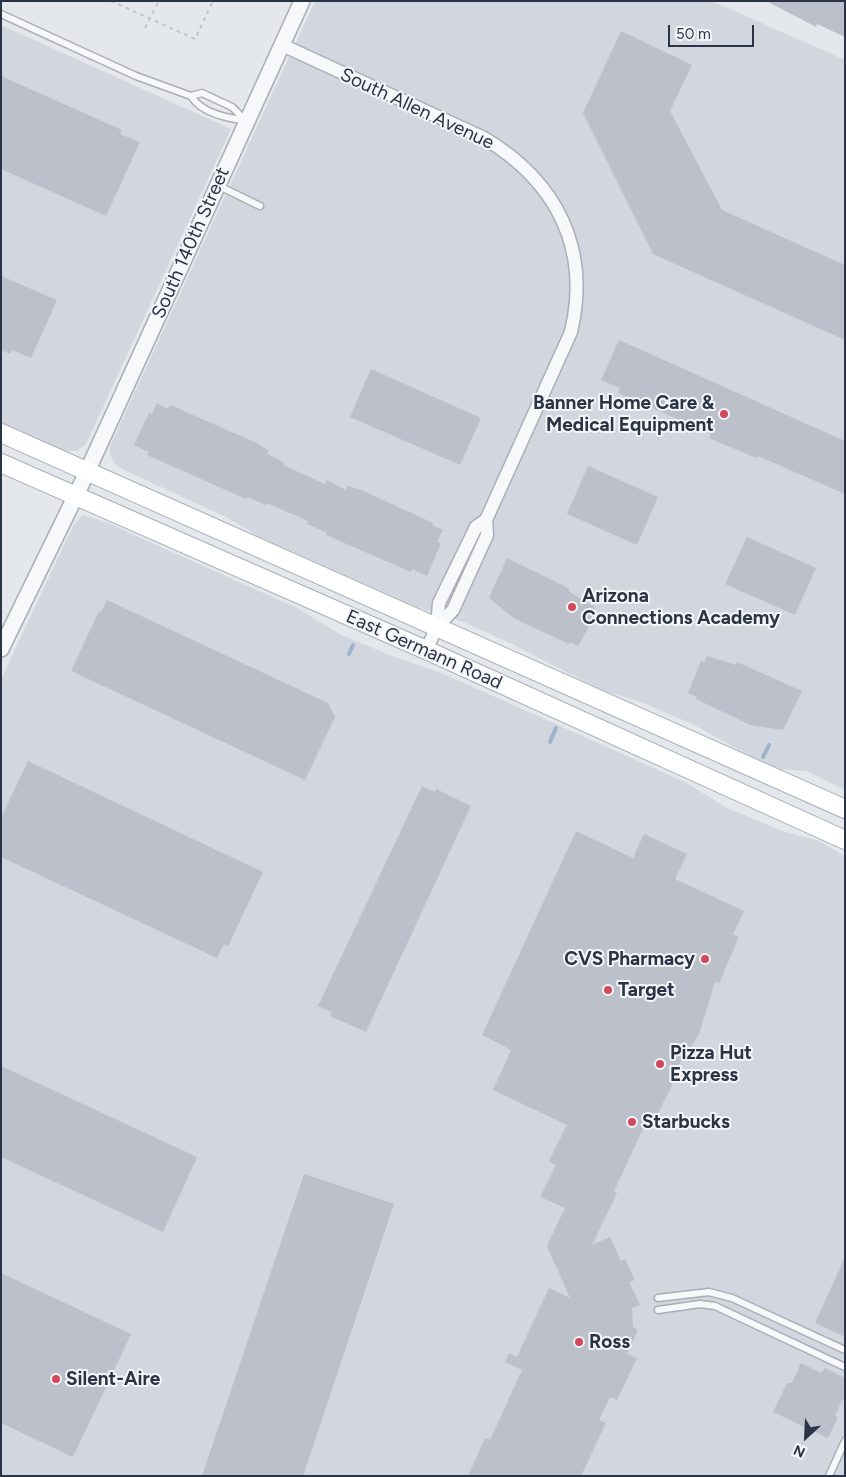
<!DOCTYPE html>
<style>
body{margin:0}
#map{position:relative;width:846px;height:1477px;overflow:hidden;background:#e4e7ec;font-family:Figtree,sans-serif}
canvas{display:block}
.frame{position:absolute;inset:0;border:2px solid #2b3445;pointer-events:none}
.north{position:absolute;left:781px;top:1412px;width:50px;height:50px;-webkit-text-stroke:4px #f4f6f9;paint-order:stroke;rotate:205deg;font-size:14px;font-weight:700;line-height:20px;text-align:center;color:#2b3445}
.north::after{content:'';display:block;margin:auto;width:18px;height:22px;background:#2b3445;clip-path:polygon(50% 0,100% 100%,50% 72%,0 100%)}
.scale{position:absolute;left:668px;top:25px;width:86px;height:22px;box-sizing:border-box;border:2px solid #2b3445;border-top:0;padding-left:6px;font-size:15px;line-height:18px;white-space:nowrap;color:#2b3445;-webkit-text-stroke:4px #f4f6f9;paint-order:stroke}
</style>
<div id="map">
<canvas width="846" height="1477"></canvas>
<div class="frame"></div>
<div class="north">N</div>
<div class="scale">50 m</div>
</div>
<script>
const g = document.querySelector('canvas').getContext('2d');
g.lineJoin = 'round';
function paint(path, color) { g.fillStyle = color; g.fill(path, 'evenodd'); }
function trace(path, color, width, dash) { g.strokeStyle = color; g.lineWidth = width; g.lineCap = dash ? 'butt' : 'round'; g.setLineDash(dash || []); g.stroke(path); }
function write(font, color, halo, rows, align = 'center') {
  g.font = font + ' Figtree,sans-serif'; g.lineWidth = 4; g.setLineDash([]); g.textBaseline = 'middle'; g.strokeStyle = halo; g.fillStyle = color; for (const [text, x, y, turn = 0] of rows) {
    g.save(); g.translate(x, y); g.rotate((+turn || 0) * Math.PI / 180); g.textAlign = isNaN(turn) ? turn : align; if (halo) g.strokeText(text, 0, 0); g.fillText(text, 0, 0); g.restore();
  }
}
const built = new Path2D(`
 M315 1H712L845 60V790L806 771 779 769 754 758 692 724 639 701 603 691 512 644 466 623 417 607 260 537 226 517 122 469 115 464 110 455V446Z
 M1 25 231 129 86 444 77 451H65L1 422Z
 M83 515 103 521 299 609 341 635 392 656 444 674 685 782 727 808 782 831 819 841 845 856V1476H1V679L73 526Z`);
const stream = new Path2D(`
 M349 654 353 645
 M550 742 556 728
 M763 757 769 745`);
const building = new Path2D(`
 M766 1H845V37L817 24 816 27Z
 M621 31 692 65 670 111 722 210 845 265V340L653 254 583 113Z
 M1 76 122 130 120 134 140 142 106 216 1 169Z
 M1 276 57 300 31 358 12 350 10 354 1 350Z
 M619 340 845 441V494L758 456 756 458 709 438 711 434 618 393 620 388 601 380Z
 M371 369 481 418 460 465 350 417Z
 M157 403 168 409 170 405 257 443 269 451 267 454 284 462 283 465 325 484 327 480 346 490 347 486 359 489 433 523 432 525 443 530 437 542 441 543 427 576 412 569 411 572 326 535 327 533 307 524 308 521 267 503 266 505 247 497 246 499 147 455 149 452 134 445 149 413 152 414Z
 M588 466 658 497 637 545 567 514Z
 M747 537 816 568 795 615 725 584Z
 M507 558 570 589 568 591 595 607 592 614 595 616 578 646 570 642 569 644 515 619 489 598Z
 M107 600 328 703 335 717 305 780 71 671 99 611 101 612Z
 M707 656 736 665 737 662 802 691 783 730 750 725 696 699 697 697 688 693 701 661 704 663Z
 M28 761 263 872 228 946 224 944 217 958 1 857V818Z
 M422 786 435 792 436 789 471 806 366 1032 330 1016 332 1012 318 1006Z
 M576 831 633 858 644 834 687 854 675 879 744 911 733 934 739 937 719 983 715 982 699 1034 670 1079 674 1081 652 1125 646 1122 614 1191 617 1193 592 1245 610 1237 621 1261 625 1259 635 1280 629 1282 640 1305 632 1308 633 1327 638 1330 627 1354 637 1358 617 1400 610 1397 599 1420 606 1423 581 1476H468L485 1438 490 1440 522 1370 505 1362 509 1353 517 1357 549 1288 570 1298 547 1246 565 1208 540 1197 556 1165 549 1161 567 1125 493 1090 511 1050 482 1035Z
 M1 1066 197 1157 163 1232 1 1157Z
 M304 1174 394 1204 303 1476H202Z
 M845 1257V1337L815 1323Z
 M1 1273 131 1334 73 1457 1 1423Z
 M801 1363 821 1373 825 1368 845 1378V1401L842 1400 835 1416 838 1417 828 1438 773 1412 787 1383H792Z`);
const path = new Path2D(`
 M111 1 195 39 213 1
 M145 28 159 1`);
const service = new Path2D(`
 M1 14 136 76 191 96 202 93 232 107 246 121
 M191 96C202 114 228 118 247 121
 M219 186 260 206
 M658 1298 709 1292 732 1298 845 1350
 M658 1310 700 1304 715 1306 845 1367
 M829 1476 845 1441`);
const minor = new Path2D(`
 M282 45 484 138C556 181 591 248 571 332L486 520 487 535 453 610 437 627 426 650
 M437 627 439 603 476 527 486 520`);
const tertiary = new Path2D(`
 M1 649 81 485 302 1`);
const secondary = new Path2D(`
 M1 433 845 809
 M1 463 426 650 845 840`);
const markers = [
 [724,414,5,"#d1495b"],
 [572,607,5,"#d1495b"],
 [705,959,5,"#d1495b"],
 [608,990,5,"#d1495b"],
 [660,1064,5,"#d1495b"],
 [632,1122,5,"#d1495b"],
 [579,1342,5,"#d1495b"],
 [56,1379,5,"#d1495b"]
];
const streetNames = [
 ["South Allen Avenue",417,109,25],
 ["South 140th Street",191,243,-66],
 ["East Germann Road",424,650,24]
];
const poiNames = [
 ["Banner Home Care &",714,403,"right"],
 ["Medical Equipment",714,425,"right"],
 ["Arizona",582,596],
 ["Connections Academy",582,618],
 ["CVS Pharmacy",695,959,"right"],
 ["Target",618,990],
 ["Pizza Hut",670,1053],
 ["Express",670,1075],
 ["Starbucks",642,1122],
 ["Ross",589,1342],
 ["Silent-Aire",66,1379]
];
paint(built, '#d2d6de');
trace(stream, '#9fb4cc', 4);
paint(building, '#bbc0ca');
trace(service, '#a9aeb7', 9);
trace(minor, '#a9aeb7', 15);
trace(tertiary, '#a9aeb7', 18);
trace(secondary, '#a9aeb7', 20);
trace(path, '#c2c5cb', 2, [4, 4]);
trace(service, '#f7f8fa', 6);
trace(minor, '#f7f8fa', 12);
trace(tertiary, '#f7f8fa', 15);
trace(secondary, '#fff', 18);
for (const [x, y, r, color] of markers) { const dot = new Path2D(); dot.arc(x, y, r, 0, 2 * Math.PI); g.fillStyle = color; g.fill(dot); trace(dot, '#f4f6f9', 2); }
write('19px', '#2b3445', '#f4f6f9', streetNames);
write('bold 19px', '#2b3445', '#f4f6f9', poiNames, 'left');
</script>
